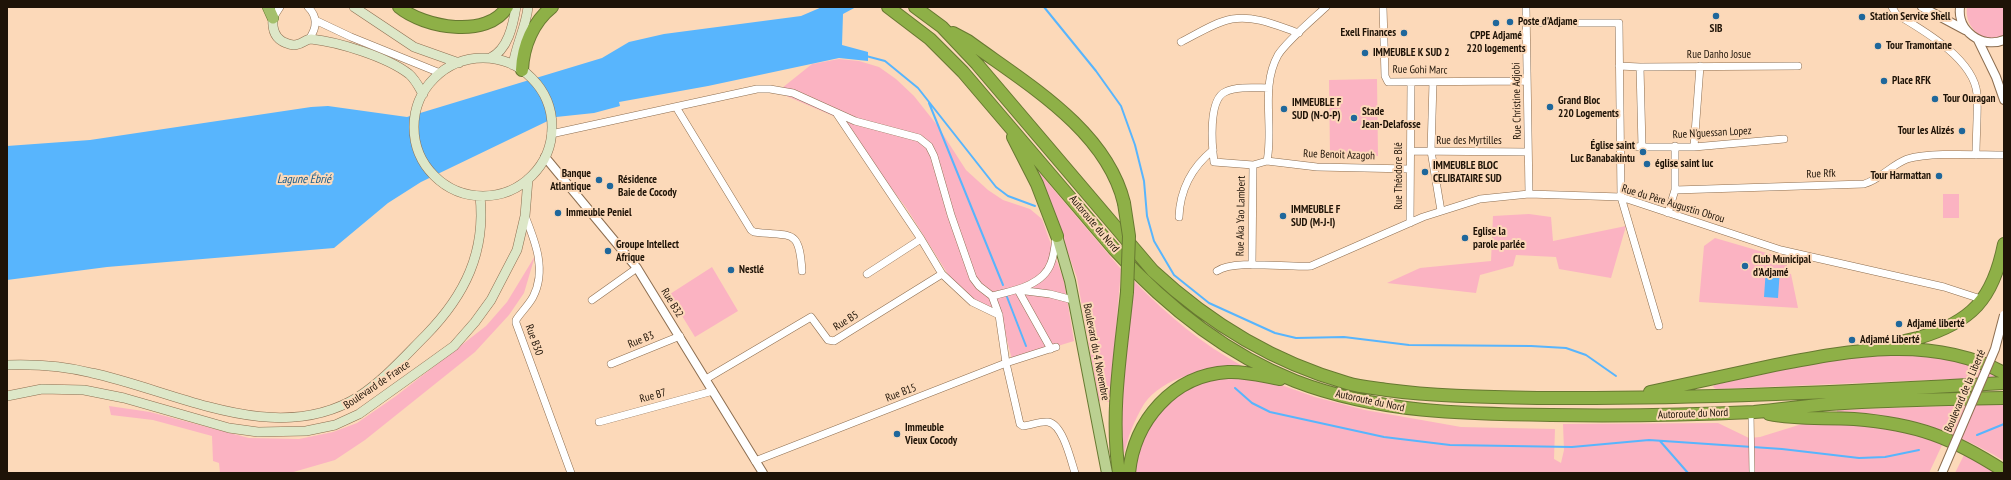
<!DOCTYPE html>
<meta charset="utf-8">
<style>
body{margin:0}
#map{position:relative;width:2011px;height:480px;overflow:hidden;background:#fcd9b9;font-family:"PT Sans Narrow",sans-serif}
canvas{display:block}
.frame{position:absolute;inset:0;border:8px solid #1e1307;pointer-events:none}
</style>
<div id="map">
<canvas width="2011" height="480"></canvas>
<div class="frame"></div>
</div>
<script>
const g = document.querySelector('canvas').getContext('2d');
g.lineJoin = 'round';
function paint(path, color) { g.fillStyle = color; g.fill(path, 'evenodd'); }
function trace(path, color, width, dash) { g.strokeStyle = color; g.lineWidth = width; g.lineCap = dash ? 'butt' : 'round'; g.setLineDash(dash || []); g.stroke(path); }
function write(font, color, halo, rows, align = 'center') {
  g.font = font + ' "PT Sans Narrow",sans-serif'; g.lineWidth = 4; g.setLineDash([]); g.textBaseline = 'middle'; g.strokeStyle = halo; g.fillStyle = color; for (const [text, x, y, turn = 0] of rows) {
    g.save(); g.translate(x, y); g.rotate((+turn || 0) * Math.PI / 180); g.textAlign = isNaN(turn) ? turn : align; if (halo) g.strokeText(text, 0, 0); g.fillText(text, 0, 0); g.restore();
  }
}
const green = new Path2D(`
 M1967 7H2004V35C1984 45 1964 28 1967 7Z
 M839 59 859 61 879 67 896 79 914 96 937 125 966 170 988 190 1003 200 1030 209 1042 219 1064 281 1074 341 1012 360 1001 316 975 301 949 276 907 209 838 118 777 92 812 64Z
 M1377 79 1378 156H1330L1329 80Z
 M1038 171 1121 269 1110 402 1099 401 1077 278Z
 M1943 194H1959V218H1943Z
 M1529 214 1551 217 1553 241 1626 226 1611 278 1559 269 1556 257 1516 255 1513 266 1480 275 1476 293 1387 283 1420 268 1491 261 1493 216Z
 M1715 238 1787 259V273L1791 274 1798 308 1699 302 1704 246Z
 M535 256 524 293 509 315 475 352 365 440 335 460 290 473H220L219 463 213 461 212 436 153 420 111 415 109 406 150 412 249 438 299 439 333 432 357 423 396 396 486 326 507 302Z
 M712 267 738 311 695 337 671 298 670 294Z
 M1134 281C1167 315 1202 344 1244 367 1212 366 1163 376 1144 404 1135 419 1127 438 1124 455 1117 401 1129 336 1134 281Z
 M1856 355C1877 355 1899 353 1921 355 1949 357 1977 366 2004 377L1716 389 1713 387 1715 384 1774 370Z
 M1228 377 1273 382 1315 397 1365 410 1461 427 1555 429 1554 459 1561 463 1564 450 1563 424 1718 423 1749 438 1760 437 1802 424H1829L1874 426 1921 436 1943 443 1929 473H1132L1139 444 1157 413 1186 389 1201 383Z
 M2004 404V461C1946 425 1903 420 1837 413V410Z
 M1965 453 1999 473H1955Z`);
const water = new Path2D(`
 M822 7H856L843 14 842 45 868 52V61L839 58 708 86 619 102 620 106 594 113 556 117 421 182 388 203 334 248 107 267 7 280V146L90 140 311 107 328 106 407 117 602 58 629 42 664 34 801 16Z
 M1766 268 1780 269 1778 298 1764 297Z`);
const stream = new Path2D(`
 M1044 7 1096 71 1121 106 1135 145 1144 181 1147 216 1154 241 1174 275 1209 303 1275 333 1296 338 1344 337 1409 345 1531 346 1566 348 1586 355 1616 376
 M866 56 885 61 918 88 996 187 1008 196 1035 206
 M929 103 1003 285
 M1007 297 1026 346
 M1235 388 1252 403 1270 412 1384 437 1450 445 1572 447 1649 440 1782 449 1859 458 1885 457 1919 450
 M1977 435 2004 424
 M1660 441 1688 473`);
const pedestrian = new Path2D(`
 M1751 413 1752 473`);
const minor = new Path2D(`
 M308 7C318 17 317 28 309 39
 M1383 7 1385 76 1388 82 1527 81
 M1526 7 1529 194
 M1892 7 1896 14C1923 30 1974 59 1977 94 1978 114 1976 135 1976 155
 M273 18 280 7
 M315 20 351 37 440 73
 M1526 23H1619L1621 197 1659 326
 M1181 42C1197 34 1215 22 1232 19 1255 15 1278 26 1299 33
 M1619 66 1640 67 1642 147 1620 146
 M1640 67 1798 66
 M1433 82 1431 151 1441 211
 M676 107 751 230 754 232C792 237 799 227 802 271
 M837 114 921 239 942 274 972 302 999 315
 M551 134 757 89H770L793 93 855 121 919 138 929 146 934 156 951 215 973 278 979 286 992 296C1012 291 1043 286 1051 263 1054 255 1055 246 1056 238
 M1675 146V190L1864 184C1881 179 1891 165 1907 159 1931 152 1978 155 2004 155
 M1642 147H1694L1784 139
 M1694 147 1700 66
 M1410 151 1528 152
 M1267 161 1317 167 1410 169
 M1253 165 1214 162C1212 146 1208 100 1225 92 1237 86 1256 88 1269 88
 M1668 213 1675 190
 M525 216C535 241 547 270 533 297 528 306 521 312 516 320V323L571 473
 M1179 217C1180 190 1191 168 1213 150
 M1410 223 1411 82
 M1252 265 1253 165 1267 161C1274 127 1260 87 1278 55 1287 41 1313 19 1326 7
 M1217 271C1234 259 1288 268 1311 266L1423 217 1480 199 1529 194 1621 197 1781 250 1944 287 1984 300
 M867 274 921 239
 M1018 290 1051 349
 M1018 290 1050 294 1073 300
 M992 296 999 315 1006 363 1020 424 1023 426C1031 425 1041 421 1048 422 1063 424 1071 461 1075 473
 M592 300 637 268
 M611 364 680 336
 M706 379 811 317 828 340 834 341 942 274
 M599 422 713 391
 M755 461 1006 363 1056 347`);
const tertiary = new Path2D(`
 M1922 7 1965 30
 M1960 7C1957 31 1982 49 2004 40
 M1978 40 1996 77 2004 100
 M545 157 637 268 763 473`);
const secondary = new Path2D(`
 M354 7 414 47 459 63
 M273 18C272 29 275 39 286 43 299 49 304 39 311 39 339 42 387 57 409 74 415 79 419 87 423 94
 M490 58C508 50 513 25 516 7
 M414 127a69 69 0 1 1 138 0a69 69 0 1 1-138 0Z
 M513 65C516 45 526 27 528 7
 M7 365C35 364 64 366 92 373 176 391 275 448 358 397 384 380 404 357 426 335 465 295 486 252 480 196
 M7 396 42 389 84 390 124 398 229 428 258 432 306 431 335 425 359 414 429 364 454 346 475 322 491 300 517 250 525 216 528 179`);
const primary = new Path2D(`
 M1057 236 1070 281 1107 473`);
const trunk = new Path2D(`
 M268 7 273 18`);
const motorway = new Path2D(`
 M399 7C424 28 488 39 507 7
 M888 7 930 39 963 72 1114 249C1165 305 1224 353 1295 381 1378 413 1464 414 1551 415 1619 416 1687 415 1754 412 1779 410 1804 406 1829 404 1887 400 1946 399 2004 398
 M915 7 942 27 977 64 1153 271C1209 323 1273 362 1347 383 1360 387 1374 388 1387 390 1439 397 1493 397 1546 398 1699 399 1852 392 2004 383
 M953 33 968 41C1025 83 1106 129 1124 203
 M522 70C523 46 533 22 552 7
 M1013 137 1037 184 1057 236
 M1891 345C1899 342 1909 340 1918 338 1972 322 1993 299 2004 244
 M1650 392C1692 383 1733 374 1775 365 1851 350 1932 335 2004 373
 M1769 414C1797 420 1825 417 1854 419 1917 424 1951 437 2004 471
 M1119 473C1110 413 1121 352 1127 292
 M1129 473C1134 421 1173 375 1228 372 1245 371 1263 376 1280 379`);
const tertiaryBridge = new Path2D(`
 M1942 473 1995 349 2004 315`);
const motorwayBridge = new Path2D(`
 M1124 203 1129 236 1127 292`);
const markers = [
 [1716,16,4,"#1f679b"],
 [1862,17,4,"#1f679b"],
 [1510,22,4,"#1f679b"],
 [1496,23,4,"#1f679b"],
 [1404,33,4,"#1f679b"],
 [1878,46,4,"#1f679b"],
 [1365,53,4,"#1f679b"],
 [1884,81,4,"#1f679b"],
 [1935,99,4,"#1f679b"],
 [1550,107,4,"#1f679b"],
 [1284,109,4,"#1f679b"],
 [1354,118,4,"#1f679b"],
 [1962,131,4,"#1f679b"],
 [1643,152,4,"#1f679b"],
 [1647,164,4,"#1f679b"],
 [1425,172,4,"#1f679b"],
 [1939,176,4,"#1f679b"],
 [599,180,4,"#1f679b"],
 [610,186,4,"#1f679b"],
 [558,213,4,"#1f679b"],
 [1283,216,4,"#1f679b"],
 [1465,238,4,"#1f679b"],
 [608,251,4,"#1f679b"],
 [1745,266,4,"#1f679b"],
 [731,270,4,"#1f679b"],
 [1899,324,4,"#1f679b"],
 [1852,340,4,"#1f679b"],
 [897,434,4,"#1f679b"]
];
const poiNames = [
 ["Station Service Shell",1870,17],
 ["Poste d'Adjame",1518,22],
 ["SIB",1716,29,"center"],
 ["Exell Finances",1396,33,"right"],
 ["CPPE Adjamé",1496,36,"center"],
 ["220 logements",1496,49,"center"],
 ["Tour Tramontane",1886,46],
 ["IMMEUBLE K SUD 2",1373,53],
 ["Place RFK",1892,81],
 ["Tour Ouragan",1943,99],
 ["Grand Bloc",1558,101],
 ["220 Logements",1558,114],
 ["IMMEUBLE F",1292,103],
 ["SUD (N-O-P)",1292,116],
 ["Stade",1362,112],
 ["Jean-Delafosse",1362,125],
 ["Tour les Alizés",1954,131,"right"],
 ["Église saint",1635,146,"right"],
 ["Luc Banabakintu",1635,159,"right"],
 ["église saint luc",1655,164],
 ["IMMEUBLE BLOC",1433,166],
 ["CELIBATAIRE SUD",1433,179],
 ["Banque",591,174,"right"],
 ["Atlantique",591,187,"right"],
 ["Tour Harmattan",1931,176,"right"],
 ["Résidence",618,180],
 ["Baie de Cocody",618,193],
 ["IMMEUBLE F",1291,210],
 ["SUD (M-J-I)",1291,223],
 ["Immeuble Peniel",566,213],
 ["Eglise la",1473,232],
 ["parole parlée",1473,245],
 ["Groupe Intellect",616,245],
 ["Afrique",616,258],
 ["Club Municipal",1753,260],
 ["d'Adjamé",1753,273],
 ["Nestlé",739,270],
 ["Adjamé liberté",1907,324],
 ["Adjamé Liberté",1860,340],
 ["Immeuble",905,428],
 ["Vieux Cocody",905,441]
];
const streetNames = [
 ["Rue Danho Josue",1719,55],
 ["Rue Gohi Marc",1420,70,1],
 ["Rue Christine Adjobi",1517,101,-91],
 ["Rue N'guessan Lopez",1712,133,-3],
 ["Rue des Myrtilles",1469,141],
 ["Rue Benoit Azagoh",1339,155,2],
 ["Rue Rfk",1821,174,-2],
 ["Rue Théodore Blé",1399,176,-90],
 ["Rue du Père Augustin Obrou",1673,204,17],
 ["Rue Aka Yao Lambert",1241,216,-89],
 ["Autoroute du Nord",1094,224,50],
 ["Rue B32",672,303,59],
 ["Rue B5",846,321,-32],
 ["Rue B30",534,340,70],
 ["Rue B3",641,340,-22],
 ["Boulevard du 4 Novembre",1096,352,79],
 ["Boulevard de France",377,385,-34],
 ["Boulevard de la Liberté",1965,391,-67],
 ["Rue B15",901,393,-21],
 ["Rue B7",653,396,-15],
 ["Autoroute du Nord",1370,401,12],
 ["Autoroute du Nord",1693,414,-2]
];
const waterNames = [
 ["Lagune Ébrié",304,180]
];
paint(green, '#fbb3c2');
paint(water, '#58b5fd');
trace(stream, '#58b5fd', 2);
trace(pedestrian, '#8d6e50', 6);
trace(minor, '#8d6e50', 8);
trace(tertiary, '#8d6e50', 10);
trace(secondary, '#8d6e50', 10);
trace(primary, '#677931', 12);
trace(trunk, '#677931', 12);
trace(motorway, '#677931', 14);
trace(pedestrian, '#fff', 5);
trace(minor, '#fff', 7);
trace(tertiary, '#fff', 8);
trace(secondary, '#dde7c8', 9);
trace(primary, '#bbd091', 10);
trace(trunk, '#a4c06c', 11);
trace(motorway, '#8eb047', 12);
trace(tertiaryBridge, '#8d6e50', 10, []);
trace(motorwayBridge, '#677931', 14, []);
trace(tertiaryBridge, '#fff', 8);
trace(motorwayBridge, '#8eb047', 12);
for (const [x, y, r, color] of markers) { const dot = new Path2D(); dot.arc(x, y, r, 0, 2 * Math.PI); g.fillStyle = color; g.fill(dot); trace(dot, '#fcd9b9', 1.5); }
write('bold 11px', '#1e1307', '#fcd9b9', poiNames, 'left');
write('11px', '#1e1307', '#fcd9b9', streetNames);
write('italic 12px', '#1a5c8b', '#fcd9b9', waterNames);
</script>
